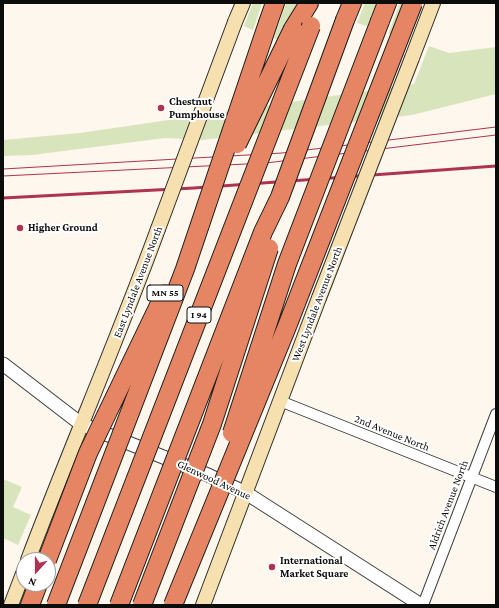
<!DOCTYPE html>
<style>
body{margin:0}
#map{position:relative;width:499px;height:608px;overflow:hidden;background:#fdf7ed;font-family:"Crimson Pro",serif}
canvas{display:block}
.frame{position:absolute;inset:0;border:4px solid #0c0c0c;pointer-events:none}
.north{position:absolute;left:16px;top:552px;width:40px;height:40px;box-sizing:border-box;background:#fff;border:1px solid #9e9e9e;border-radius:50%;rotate:201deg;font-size:11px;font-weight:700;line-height:16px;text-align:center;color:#0c0c0c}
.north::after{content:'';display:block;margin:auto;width:14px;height:18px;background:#ae3351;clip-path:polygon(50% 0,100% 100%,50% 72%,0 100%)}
</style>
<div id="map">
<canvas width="499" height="608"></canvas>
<div class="frame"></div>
<div class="north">N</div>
</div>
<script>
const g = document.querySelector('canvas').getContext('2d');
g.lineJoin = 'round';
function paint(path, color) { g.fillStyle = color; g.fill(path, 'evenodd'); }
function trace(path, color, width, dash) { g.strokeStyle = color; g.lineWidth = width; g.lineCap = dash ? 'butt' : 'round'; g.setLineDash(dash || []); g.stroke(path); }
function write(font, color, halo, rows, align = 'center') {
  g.font = font + ' "Crimson Pro",serif'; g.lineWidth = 4; g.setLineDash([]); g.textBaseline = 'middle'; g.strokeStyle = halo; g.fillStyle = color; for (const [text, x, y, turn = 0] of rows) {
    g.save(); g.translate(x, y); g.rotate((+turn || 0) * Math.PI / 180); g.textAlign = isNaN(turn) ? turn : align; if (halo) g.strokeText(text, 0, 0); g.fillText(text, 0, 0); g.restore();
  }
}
const green = new Path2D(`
 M253 3H262L253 30 244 26Z
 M286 3H298L280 40 274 38Z
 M365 3H377L367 26 357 23Z
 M400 3H405L393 34H388Z
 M429 46 449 53 496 47V94L412 115 203 140 165 138 32 155 3 156V140L80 133 414 84Z
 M3 479 22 487 13 507 31 515 18 545 3 538Z`);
const minor = new Path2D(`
 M280 401 496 487
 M423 605 496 414`);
const tertiary = new Path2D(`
 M3 364 81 424 208 475 246 493 421 605`);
const secondary = new Path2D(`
 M235 22 243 3
 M412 58 433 3
 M28 560C70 449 117 341 158 229
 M11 605 24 571
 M203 605 319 298`);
const motorway = new Path2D(`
 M345 20 352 3
 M380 21 387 3
 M268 23 275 3
 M293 29 309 3
 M30 605 38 584`);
const tram = new Path2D(`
 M3 169 282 153 496 127
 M3 176 266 163 496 135`);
const rail = new Path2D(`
 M3 198 194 188 496 166`);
const secondaryBridge = new Path2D(`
 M158 229 235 22
 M319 298 412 58`);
const motorwayBridge = new Path2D(`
 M237 144 293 29
 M232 433 287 264 380 21
 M47 560 88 453 165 293
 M56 605 185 269 268 23
 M87 605 311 26
 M119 605 263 232 280 197 345 20
 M142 605 212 424 269 248
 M173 605 286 329 413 3`);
const markers = [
 [161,108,4,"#ae3351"],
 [20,228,4,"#ae3351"],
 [272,567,4,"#ae3351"]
];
const shields = [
 [165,293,36],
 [199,315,24]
];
const shieldNames = [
 ["MN 55",165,293],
 ["I 94",199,315]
];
const poiNames = [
 ["Chestnut",169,102],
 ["Pumphouse",169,115],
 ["Higher Ground",28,228],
 ["International",280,561],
 ["Market Square",280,574]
];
const streetNames = [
 ["East Lyndale Avenue North",138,282,-69],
 ["West Lyndale Avenue North",317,304,-69],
 ["2nd Avenue North",392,433,22],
 ["Glenwood Avenue",214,480,25],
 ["Aldrich Avenue North",448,505,-69]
];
paint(green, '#d8e4bb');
trace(minor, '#3f3f3f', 12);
trace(tertiary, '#3f3f3f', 15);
trace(secondary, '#2e2e2e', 16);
trace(motorway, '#1d1d1d', 20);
trace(minor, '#fff', 10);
trace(tertiary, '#fff', 13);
trace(secondary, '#f7e0af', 14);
trace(motorway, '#e68563', 18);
trace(tram, '#ae3351', 1);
trace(rail, '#ae3351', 3);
trace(secondaryBridge, '#2e2e2e', 16, []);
trace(motorwayBridge, '#1d1d1d', 20, []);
trace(secondaryBridge, '#f7e0af', 14);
trace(motorwayBridge, '#e68563', 18);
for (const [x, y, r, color] of markers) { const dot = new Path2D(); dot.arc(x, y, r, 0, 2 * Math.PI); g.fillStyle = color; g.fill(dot); trace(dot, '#fff', 1.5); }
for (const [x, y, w] of shields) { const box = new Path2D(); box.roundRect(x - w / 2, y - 8, w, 16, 3); g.fillStyle = '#fff'; g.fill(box); trace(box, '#0c0c0c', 1); }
write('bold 10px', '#0c0c0c', null, shieldNames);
write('bold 11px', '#0c0c0c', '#fff', poiNames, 'left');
write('11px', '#0c0c0c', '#fff', streetNames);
</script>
